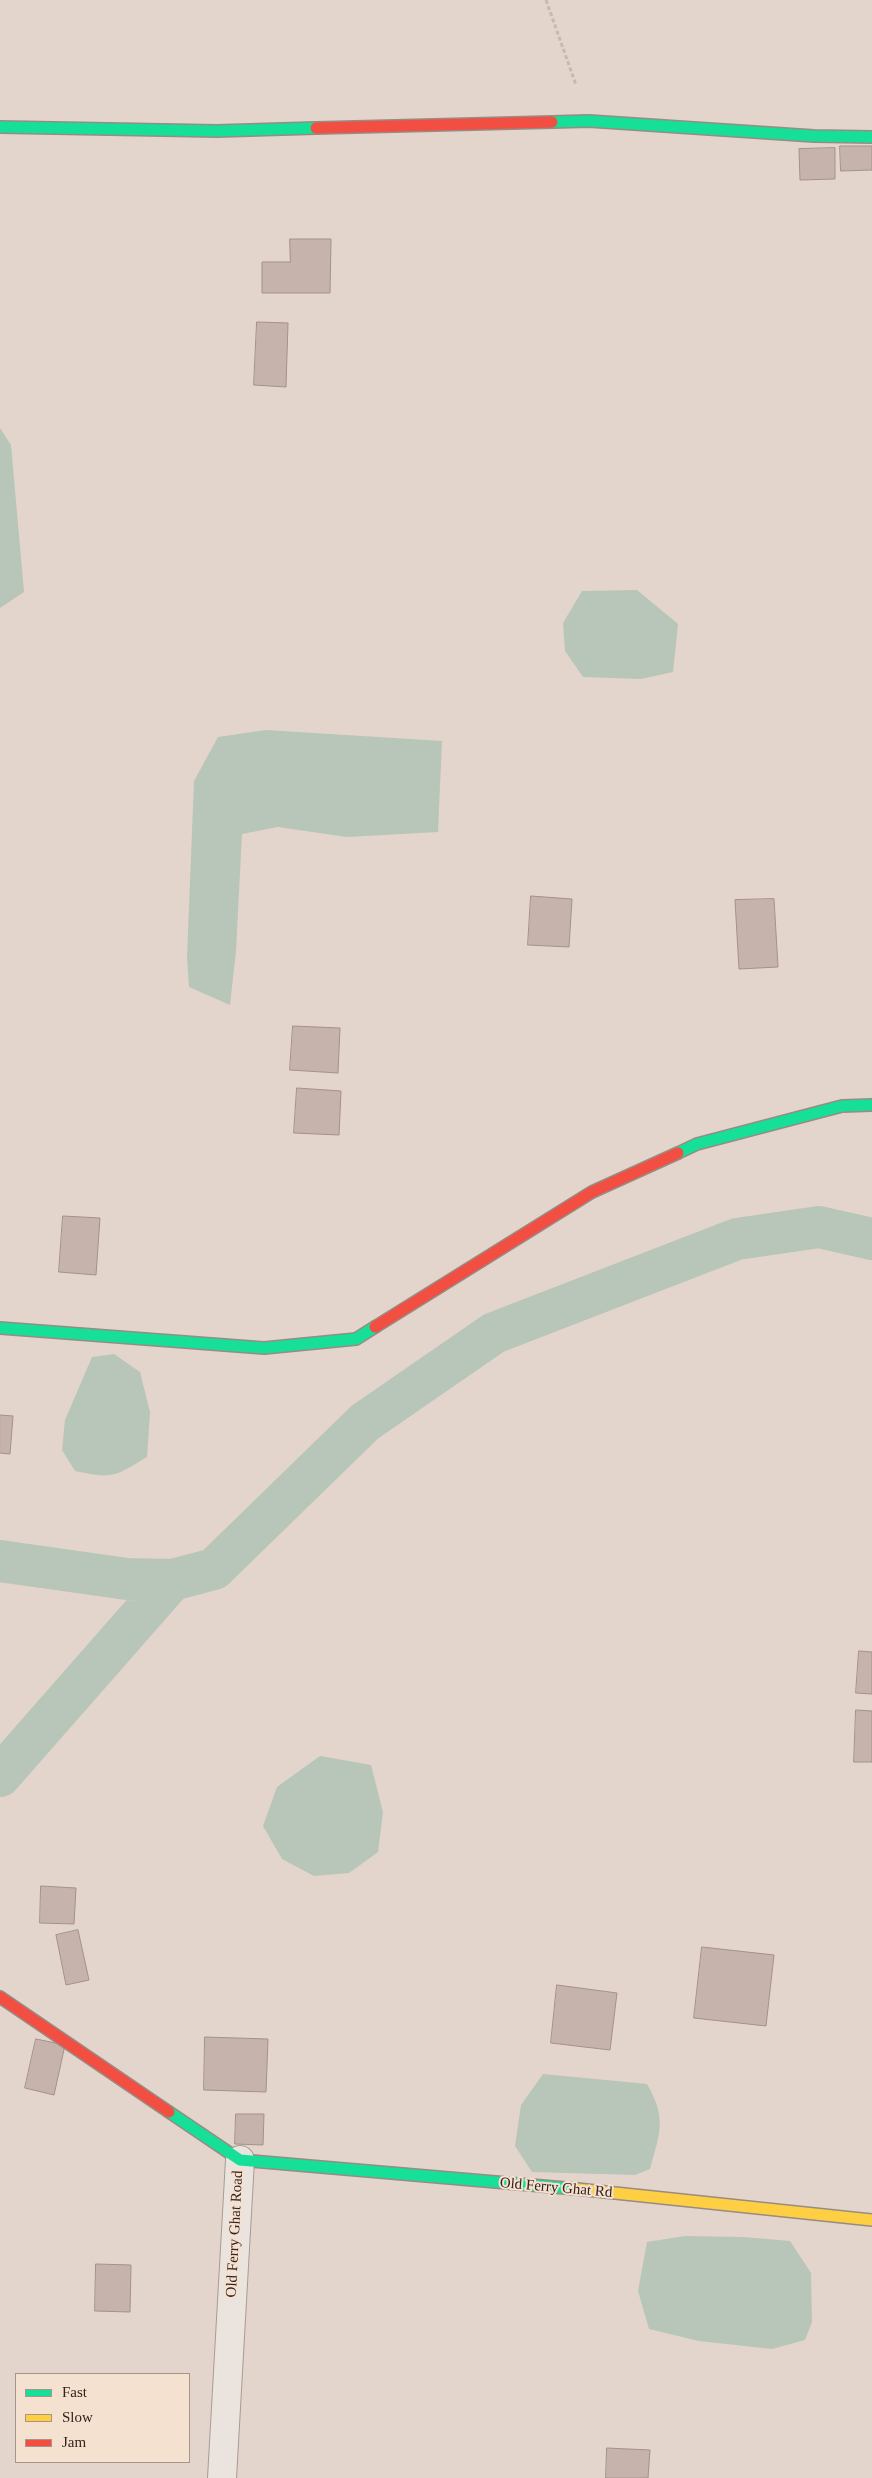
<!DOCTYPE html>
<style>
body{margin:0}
#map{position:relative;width:872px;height:2478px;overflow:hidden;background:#e3d5cb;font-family:Georgia,serif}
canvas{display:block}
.legend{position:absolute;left:15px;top:2373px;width:175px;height:90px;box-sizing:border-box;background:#f4e1d0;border:1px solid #a89588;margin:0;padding:6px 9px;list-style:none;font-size:15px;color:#36231d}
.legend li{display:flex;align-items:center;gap:10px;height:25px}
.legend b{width:25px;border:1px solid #a89588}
</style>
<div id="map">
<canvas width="872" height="2478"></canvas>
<ul class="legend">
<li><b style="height:6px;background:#16e098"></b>Fast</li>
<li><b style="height:6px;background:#ffcf43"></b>Slow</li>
<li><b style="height:6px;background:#f24e42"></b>Jam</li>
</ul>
</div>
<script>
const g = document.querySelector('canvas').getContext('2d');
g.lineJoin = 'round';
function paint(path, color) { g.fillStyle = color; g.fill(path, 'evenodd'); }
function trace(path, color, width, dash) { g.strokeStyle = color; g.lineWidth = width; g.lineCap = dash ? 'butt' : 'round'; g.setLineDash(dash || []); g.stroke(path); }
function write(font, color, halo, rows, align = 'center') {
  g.font = font + ' Georgia,serif'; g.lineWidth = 4; g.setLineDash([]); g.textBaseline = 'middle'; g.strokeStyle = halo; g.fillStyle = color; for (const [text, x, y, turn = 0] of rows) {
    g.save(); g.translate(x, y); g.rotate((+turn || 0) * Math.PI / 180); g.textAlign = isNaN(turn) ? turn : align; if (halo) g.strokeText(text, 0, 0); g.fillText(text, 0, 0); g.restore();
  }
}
const water = new Path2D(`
 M0 428 11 445 24 592 0 608Z
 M637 590 678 624 673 672 641 679 583 677 565 651 563 623 582 591Z
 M266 730 442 741 438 832 347 837 278 827 242 834 236 951 230 1005 189 987 187 957 194 781 218 737Z
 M114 1354 140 1372 150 1412 147 1457C114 1477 113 1479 75 1471L62 1450 65 1420 92 1357Z
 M320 1756 371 1765 383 1812 378 1852 349 1873 314 1876 282 1859 263 1826 277 1787Z
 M543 2074 647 2084C667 2119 660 2132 650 2169L635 2175 532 2172 515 2146 521 2105Z
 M685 2236 743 2237 790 2241 811 2273 812 2322 805 2340 772 2349 699 2341 649 2329 638 2291 647 2242Z`);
const canal = new Path2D(`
 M0 1561 127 1579 172 1580 214 1569 365 1422 494 1333 737 1239 819 1227 872 1239
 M0 1776 172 1580`);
const building = new Path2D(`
 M840 146H872V170L841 171Z
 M835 148V179L800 180 799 149Z
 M290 239H331L330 293H262V262H290Z
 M257 322 288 323 286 387 254 385Z
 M531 896 572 899 569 947 528 945Z
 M774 899 778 967 739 969 735 900Z
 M293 1026 340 1028 338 1073 290 1070Z
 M297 1088 341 1091 339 1135 294 1133Z
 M63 1216 100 1218 96 1275 59 1272Z
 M0 1415 13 1416 10 1454 0 1453Z
 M859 1651 872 1652V1694L856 1693Z
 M856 1710 872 1711V1762H854Z
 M41 1886 76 1888 74 1924 40 1923Z
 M78 1930 89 1980 66 1985 56 1935Z
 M702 1947 774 1955 766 2026 694 2018Z
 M557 1985 617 1993 610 2050 551 2043Z
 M205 2037 268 2039 266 2092 204 2090Z
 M36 2039 65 2045 54 2095 25 2088Z
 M236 2114H264L263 2145 235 2144Z
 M96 2264 131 2265 130 2312 95 2311Z
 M607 2448 650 2450 648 2478H606Z`);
const path = new Path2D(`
 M546 0 576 85`);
const street = new Path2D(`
 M222 2478 240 2160`);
const fast = new Path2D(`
 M552 122 589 121 814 136 872 137
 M0 127 217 131 316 128
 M678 1153 697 1144 842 1106 872 1105
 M0 1328 264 1348 356 1339 375 1327
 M169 2112 240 2160 577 2189`);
const slow = new Path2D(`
 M577 2189 872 2220`);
const jam = new Path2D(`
 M316 128 552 122
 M375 1327 592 1192 678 1153
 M0 1997 169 2112`);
const streetNames = [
 ["Old Ferry Ghat Rd",556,2188,5],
 ["Old Ferry Ghat Road",235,2234,-87]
];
paint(water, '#b7c6b8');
trace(canal, '#b7c6b8', 42);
paint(building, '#c6b3ac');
trace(building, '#a3918a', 1);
trace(street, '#a89b95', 30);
trace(fast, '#978b84', 14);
trace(slow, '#978b84', 14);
trace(jam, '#978b84', 14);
trace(path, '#c3bab4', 3, [4, 2.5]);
trace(street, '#ebe3dd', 28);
trace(fast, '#16e098', 11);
trace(slow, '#ffcf43', 11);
trace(jam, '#f24e42', 11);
write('15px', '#36231d', '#f4e1d0', streetNames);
</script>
